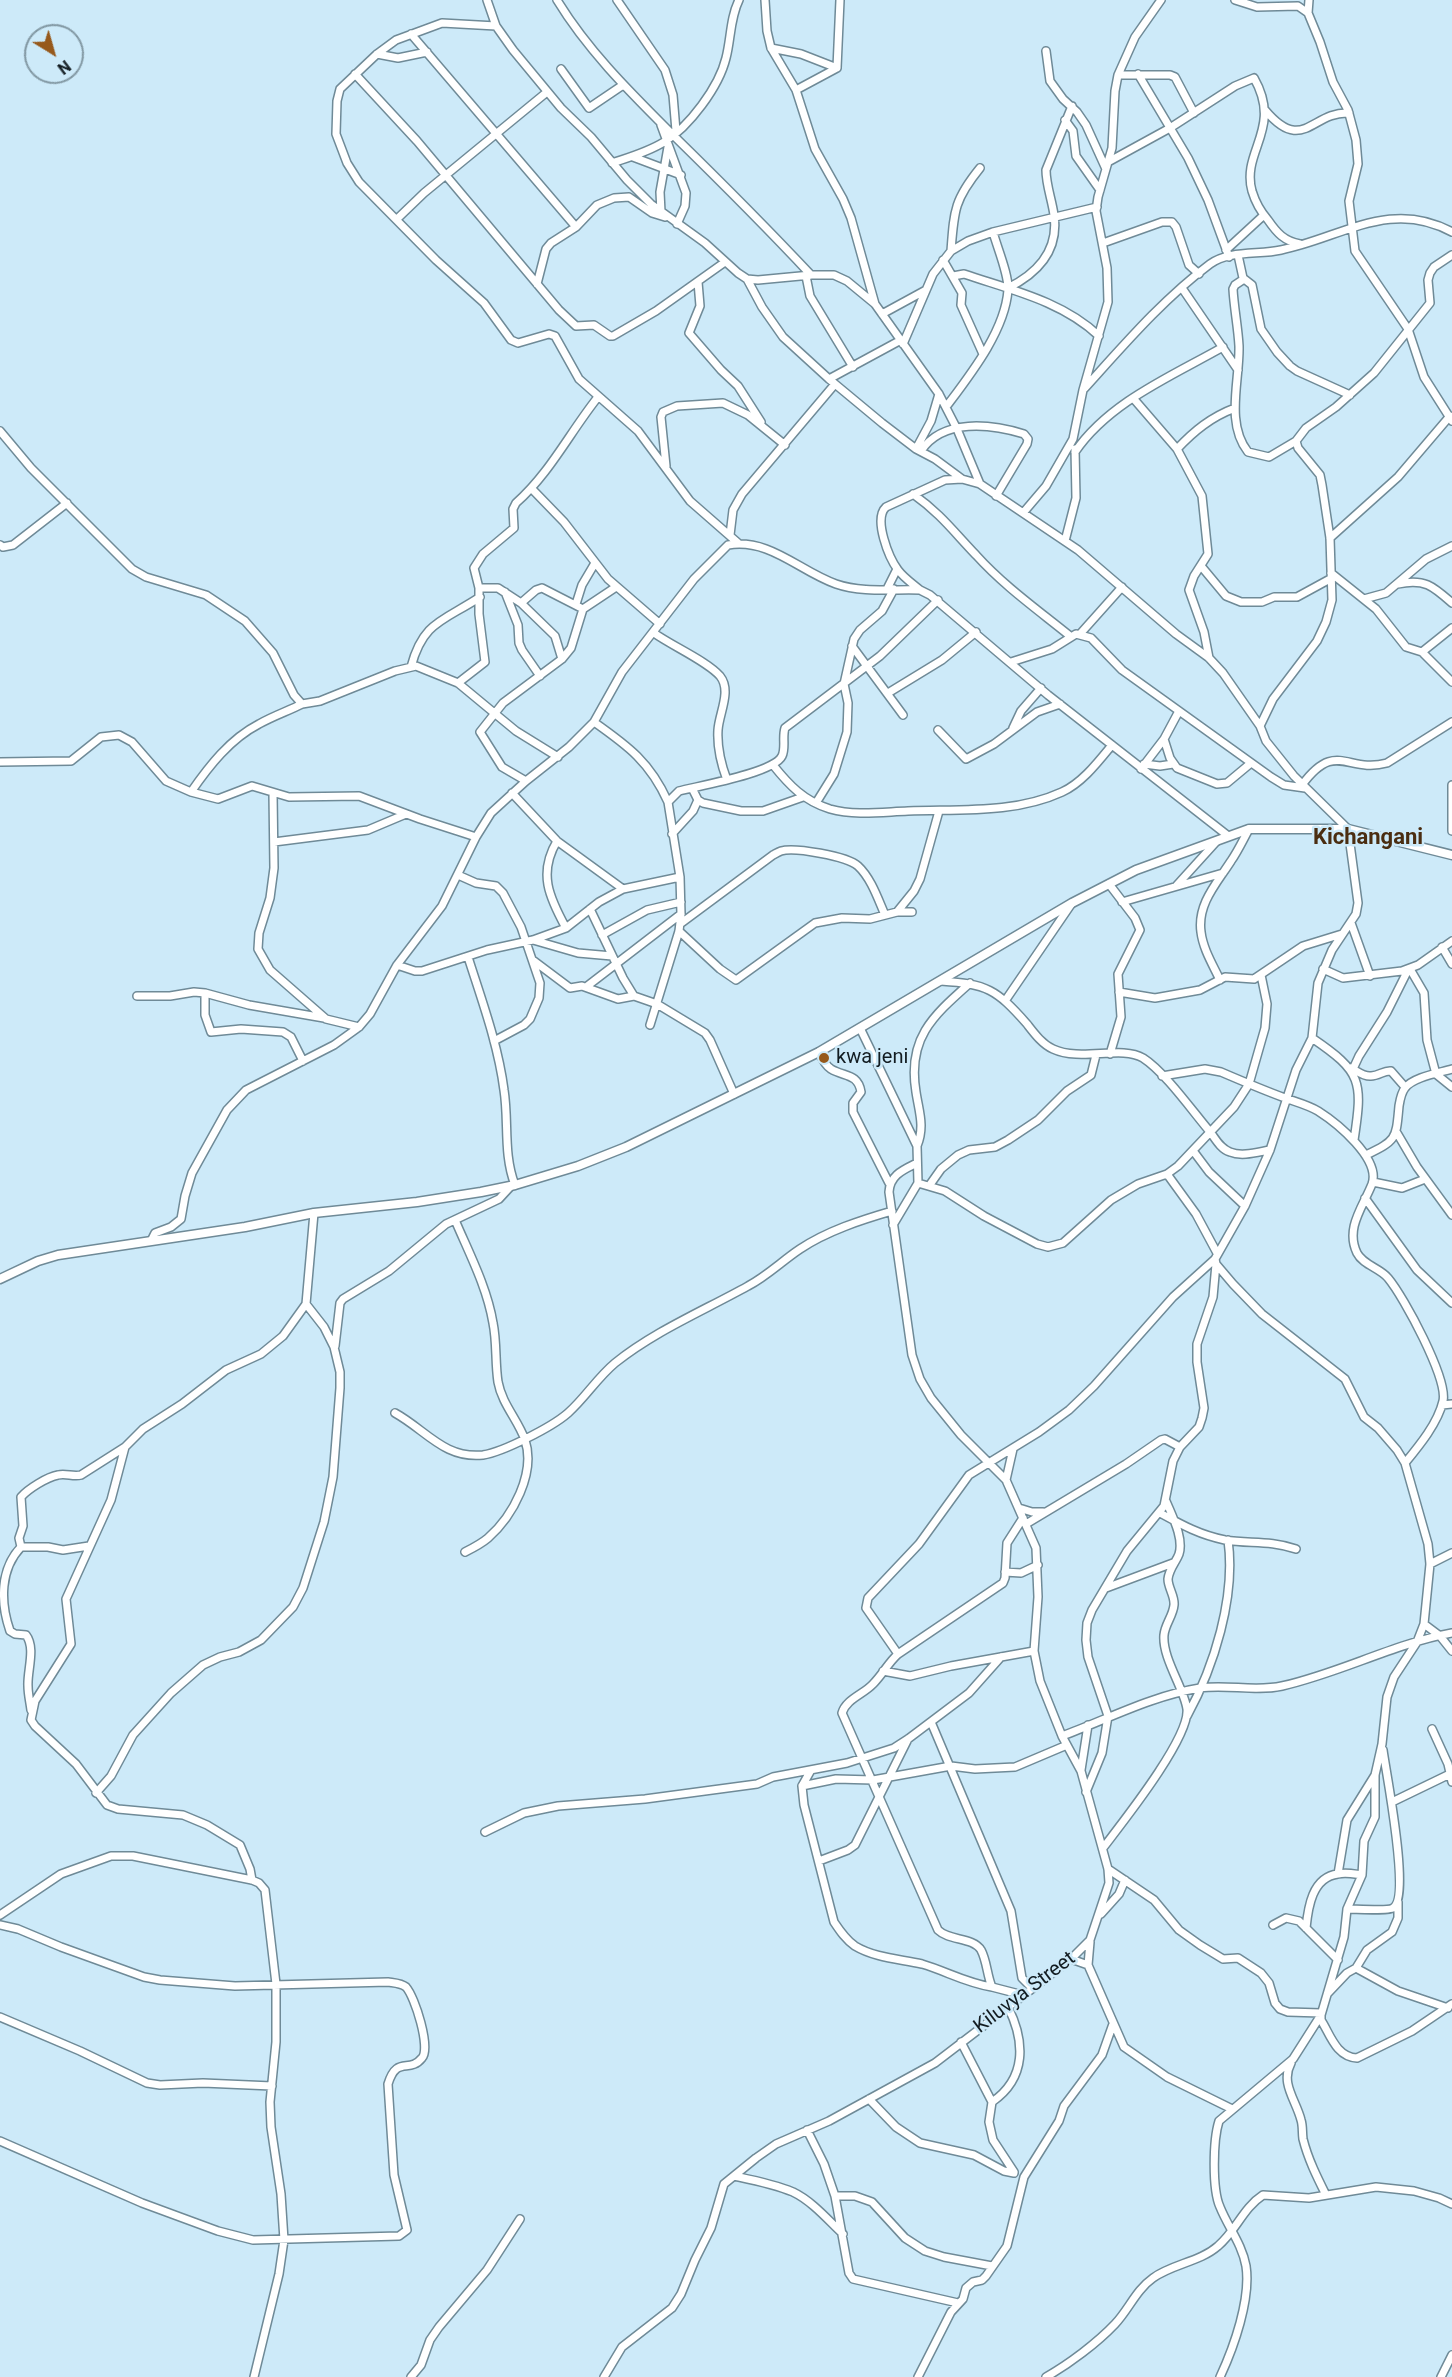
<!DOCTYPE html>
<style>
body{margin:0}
#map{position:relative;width:1452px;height:2377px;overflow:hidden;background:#cdeaf9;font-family:Roboto,sans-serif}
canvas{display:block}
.north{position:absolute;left:24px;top:24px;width:60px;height:60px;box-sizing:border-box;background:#cdeaf9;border:2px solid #8298a3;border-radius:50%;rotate:143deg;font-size:16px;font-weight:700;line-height:24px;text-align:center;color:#121c21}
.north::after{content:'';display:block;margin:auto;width:21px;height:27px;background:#96591c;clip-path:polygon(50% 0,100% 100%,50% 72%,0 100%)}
</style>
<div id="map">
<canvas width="1452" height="2377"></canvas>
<div class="north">N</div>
</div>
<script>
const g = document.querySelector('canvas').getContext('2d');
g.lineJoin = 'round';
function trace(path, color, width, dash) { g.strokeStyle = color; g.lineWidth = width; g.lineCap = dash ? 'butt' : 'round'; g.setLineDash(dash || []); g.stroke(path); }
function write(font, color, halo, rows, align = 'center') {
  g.font = font + ' Roboto,sans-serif'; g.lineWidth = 5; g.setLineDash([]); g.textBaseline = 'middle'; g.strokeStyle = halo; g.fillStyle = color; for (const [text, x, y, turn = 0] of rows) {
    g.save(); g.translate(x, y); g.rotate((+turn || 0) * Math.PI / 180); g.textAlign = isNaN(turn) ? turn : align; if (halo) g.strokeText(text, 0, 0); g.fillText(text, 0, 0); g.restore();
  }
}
const minor = new Path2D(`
 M487 0 496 26 513 50 561 108 591 137 627 180 651 204 705 243 738 273 747 279 758 280 811 275H834L847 281 875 304 939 394 957 429 980 484 1078 550 1176 634 1209 658 1223 673 1260 726
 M557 0C588 51 631 93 673 135 720 181 766 227 811 275
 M617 0 665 70 673 95 676 131
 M765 0 767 31 771 48 796 90 815 149 843 199 851 218 875 304
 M1235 0 1257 7 1298 6 1308 13
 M1309 0 1308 13 1320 42 1333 82 1348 110 1356 140 1358 164 1349 201 1355 251 1408 329 1424 377 1452 421
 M496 26 442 23 396 40 377 54 340 89 337 101 336 134 347 163 359 182 436 260 484 303 511 340 518 343 549 334 555 336 579 379 638 431 690 501 738 543
 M411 34 576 227
 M771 48 801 54 837 68
 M1046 51 1050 81 1063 99 1077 112 1086 125 1106 169
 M377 54 398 58 427 52
 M561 69 589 108 623 85
 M355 74 417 141 559 310 576 326 594 325 610 336H613L656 311 725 262
 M1138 74 1188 158 1208 200 1229 257
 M1118 75H1170L1175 77 1194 113
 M796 90 837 68 840 0
 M1265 110C1303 155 1312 111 1349 113
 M1065 120 1073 131 1076 156 1100 190
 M661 125 686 193 685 206 677 224
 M633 157 681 175
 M1108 162 1170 128 1235 86 1254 78C1283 129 1241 151 1252 191 1255 201 1261 212 1268 220 1277 233 1284 241 1300 244
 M612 163C630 157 648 152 664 142 689 127 719 87 726 58 731 39 730 18 739 0
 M661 212 660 192 668 147
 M397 219 424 193 547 92
 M1103 243 1162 222H1172L1176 227 1189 265 1199 274
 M1226 250 1264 215
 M951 251C954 211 954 200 980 168
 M1238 255 1243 278 1252 285 1261 329 1277 352 1290 366 1297 371 1350 395
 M943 260 962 293 961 305 983 354
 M806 276 810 296 853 367
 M953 276 964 274C1011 290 1062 301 1099 336
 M747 279 762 307 783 337 829 379 882 423 916 449 935 459 962 479
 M1244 279 1235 285 1233 289C1234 308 1238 327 1239 346 1240 380 1225 423 1248 452L1269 457 1296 441
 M698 282 700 306 689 333 721 370 738 386 761 422
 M537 284 546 249 551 243 576 227 597 205 614 198 629 197 652 213 665 217
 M1008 288C1038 273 1059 250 1054 215 1052 200 1046 185 1046 170L1072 106
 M1182 288 1238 370
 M882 314 926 290
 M903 344 933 274 951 251 968 241 993 232 1097 207
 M829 379 901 340
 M1084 389C1123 346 1163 299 1210 264 1229 250 1259 255 1281 250 1341 238 1390 198 1452 232
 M1133 398 1177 449 1202 496 1208 554 1194 576 1189 590 1204 632 1209 658
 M946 407C970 375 1005 331 1008 290 1009 275 997 247 993 232
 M0 431 31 468 132 569 146 577 206 595 245 621 273 653 294 695 302 704 320 701 395 671 416 666 458 683 516 731 558 757
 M916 449 931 421 939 394
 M1177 449C1194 431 1211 417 1235 408
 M921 451C943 418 991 424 1024 434L1028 439 1027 444 996 496
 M1075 452C1109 402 1172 376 1223 347
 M666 466 661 417 663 412 677 406 723 403 748 415 785 445
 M532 489 564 522 608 579 660 624
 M913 494C941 514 953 531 976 555 1004 586 1038 610 1070 636
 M1023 513 1046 486 1073 439 1083 390 1108 302 1107 268 1096 211 1098 197 1112 148 1115 91 1118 75 1135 37 1161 0
 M730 535 733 510 742 494 835 384
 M1330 538 1398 477 1450 416
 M1065 541 1076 498 1075 449
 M0 545 3 547 13 545 67 503
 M1201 566 1226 596 1241 602H1262L1274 597H1297L1330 579
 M1331 573 1376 609 1406 647 1422 652 1452 682
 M1398 584C1424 578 1433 586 1452 603
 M479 588H498L521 603 555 636 562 659
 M887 589 897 569
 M920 590C913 584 904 578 898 570 889 558 873 519 886 507L945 480 962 479 980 484
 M505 592 518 625 519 643 522 650 540 676
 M1364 599 1386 593 1426 559 1452 546
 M521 603 536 590 542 588 583 609 616 587
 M576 604 582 585 595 563
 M654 633C672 646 707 661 720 676 732 691 719 713 718 730 717 747 721 764 727 780
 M1080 634 1122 587
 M852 646 903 715
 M1422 652 1452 628
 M1011 662 1052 649 1076 634 1091 638 1122 670 1271 777 1284 785 1305 788
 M411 667C423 621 444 621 480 597
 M458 683 485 662 479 614V588L474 568 483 554 514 528 513 509 516 503C550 473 570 432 598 397
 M888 693 942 660 976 632
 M594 722C628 746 650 762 668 802
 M1013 728 1021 711 1041 688
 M938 730 966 759 994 744 1037 712 1060 704
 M1164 739 1170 758 1177 768 1217 784 1227 783 1251 763
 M0 762 71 761 101 737 119 735 132 742 166 781 191 792 218 799 252 786 289 797 359 796 420 819 476 837
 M1144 764 1160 766 1173 764
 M773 765C789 785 804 801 830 809 855 816 882 812 908 811 959 809 1014 814 1062 792 1082 783 1098 762 1112 745
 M1141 769 1164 739 1179 711
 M526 781 502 767 480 732 503 703 562 659 571 648 583 609
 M1302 785C1336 739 1347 774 1387 763L1452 722
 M1452 785V831
 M692 788 698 800 703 803 741 811H763L803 797
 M191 792C209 766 230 739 259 724 273 716 288 711 302 704
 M273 793 274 868 270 898 259 933 258 949 270 970 326 1019 359 1027
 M512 793 557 841 623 889
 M816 803 834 774 847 732 848 703 844 684 854 639 860 630 882 611 894 589
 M672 834 693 811 698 800
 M557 841C538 873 549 897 566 928
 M274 842 368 830 406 814
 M458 875 476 883 496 886 503 893 521 927 540 983 539 998 530 1019 524 1025 494 1041
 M1109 884 1135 918 1140 930 1118 974 1121 1017 1110 1054
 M1177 885 1216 842
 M1122 902 1223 873
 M590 909 623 978 634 996
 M897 912 914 891 920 879 939 811
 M1351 923 1370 976
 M680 924 773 855C775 854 778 852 781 851 794 847 847 856 858 866 871 878 878 899 885 915
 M679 931 720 969 736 980 815 923 842 918 870 919 897 912H912
 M602 935 647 910 681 902
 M533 940 578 953 612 956
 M1442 947 1452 964
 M468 957C482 1001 498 1044 504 1090 509 1122 503 1154 515 1185
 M534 961 570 988 582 986 618 999 634 996 657 1004 705 1033 710 1040 734 1094
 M397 965 415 971H422L487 950 533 940 566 928 599 902 623 889 680 877
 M1323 969 1343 978 1402 971 1418 965 1452 941
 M1410 969 1424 993 1427 1040 1436 1074 1452 1087
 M1220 980C1213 965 1203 949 1201 932 1197 904 1217 883 1231 861 1238 851 1243 840 1249 829
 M941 981C987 984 996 989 1027 1024 1034 1033 1042 1044 1053 1049 1081 1062 1121 1045 1143 1058 1165 1072 1193 1112 1211 1133 1216 1140 1221 1149 1230 1152 1242 1157 1258 1152 1270 1150
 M586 987 681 914
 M1119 992 1155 998 1200 990 1225 977 1254 979 1303 946 1342 934
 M205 993V1015L211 1032 241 1029 283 1032 291 1037 303 1061
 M137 996H170L194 992 205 993 249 1005 324 1018
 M1005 1001 1072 903
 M650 1025 679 931 681 914 680 877 668 802 679 791C698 786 774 773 782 756 786 748 782 737 785 728L880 656 938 600
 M860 1028 917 1146 918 1183 893 1225
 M1312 1038C1362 1072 1363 1081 1354 1140
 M819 1052C822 1059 825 1065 831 1069 844 1077 858 1073 861 1092L853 1103V1112L889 1183
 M1351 1068C1357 1071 1364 1077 1371 1076 1379 1076 1384 1070 1391 1071L1405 1087
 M1353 1069 1359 1056 1387 1012 1408 970
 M1162 1076 1205 1069 1221 1072C1242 1081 1263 1090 1285 1098 1296 1102 1308 1105 1318 1111 1337 1123 1381 1159 1372 1184 1363 1207 1345 1228 1357 1253 1363 1265 1380 1268 1388 1278 1404 1297 1448 1379 1443 1401 1438 1423 1419 1446 1405 1463
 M1397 1133 1417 1167 1452 1215
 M917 1146C925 1126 919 1112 916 1092 907 1038 933 1016 970 983
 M1194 1152 1209 1172 1245 1206
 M1366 1155C1397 1140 1396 1139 1399 1106 1400 1100 1401 1093 1405 1088 1413 1077 1439 1073 1452 1069
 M1167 1174 1196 1214 1217 1253
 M1373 1182 1402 1188 1425 1179
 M918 1183 945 1191 984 1216 1037 1244 1048 1247 1063 1243 1111 1200 1138 1184 1167 1174 1178 1166 1234 1107 1249 1084 1265 1028 1267 1004 1261 975
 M929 1186 941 1169 958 1155 969 1150 995 1147 1008 1140 1038 1120 1067 1091 1091 1075 1096 1055
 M1365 1198 1417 1270 1452 1303
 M455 1220C469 1253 487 1287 493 1323 497 1342 495 1363 498 1382 502 1404 518 1420 525 1440 536 1473 513 1516 488 1538 481 1544 473 1548 465 1552
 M152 1239 155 1233 171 1227 181 1219 185 1196 192 1173 227 1110 246 1090 334 1045 359 1027 370 1014 397 965 442 906 476 837 491 813 526 781 569 747 594 722 622 672 694 579 728 545C770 538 799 571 836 584 862 593 893 589 920 590L930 595 1048 695 1227 835
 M335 1346 340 1303 343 1299 389 1271 446 1224 499 1199 511 1186
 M1442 1405 1452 1404
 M395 1413C426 1430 444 1459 483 1455 503 1452 552 1427 568 1413 585 1398 597 1378 615 1363 655 1331 703 1311 748 1286 767 1276 782 1261 800 1249 827 1231 861 1220 892 1211
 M1006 1480 1013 1449
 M1019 1508 1032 1512H1043
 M1160 1513C1182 1525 1200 1535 1225 1540 1250 1544 1269 1540 1296 1549
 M1026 1524 1126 1464 1161 1440 1165 1439 1180 1447
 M89 1546 63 1550 48 1547H21L19 1538 23 1526 21 1497C28 1489 47 1477 58 1475 66 1473 73 1477 81 1475L125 1447
 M21 1547C0 1569 0 1602 10 1631L15 1634 26 1635C36 1648 27 1671 28 1686 28 1694 30 1702 31 1710
 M1430 1564 1452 1553
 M1005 1572 1021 1573 1038 1565
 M1106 1588 1173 1563
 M1424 1624 1440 1636 1452 1651
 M898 1654 866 1608 868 1598 919 1544 969 1475 1039 1432 1069 1410 1094 1386 1173 1297 1215 1259
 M883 1671 910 1676 951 1666 1034 1651
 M1187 1716C1214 1667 1236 1597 1228 1540
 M931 1722 1011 1911 1022 1978 1032 1988
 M1432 1729 1448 1764 1452 1782
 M1062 1736C1108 1719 1151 1696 1200 1688 1227 1684 1255 1692 1282 1686 1340 1673 1393 1644 1452 1633
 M811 1770 802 1786 804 1805 834 1922C840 1931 846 1940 855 1946 875 1958 900 1959 922 1964 946 1971 966 1983 992 1987
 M1081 1770 1088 1725
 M802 1786 836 1779 873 1780 951 1766 975 1769 1015 1767 1067 1745
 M1086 1792 1102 1753 1108 1716 1088 1657 1086 1640 1087 1623 1092 1610 1127 1551 1164 1506 1173 1461 1180 1447 1199 1427 1202 1418 1204 1408 1197 1362V1344L1213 1297 1216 1264
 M96 1793 111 1776 133 1735 171 1693 203 1665 220 1657 239 1652 261 1640 293 1607 303 1588 324 1522 333 1477 340 1388V1372L334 1347 324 1327 306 1304
 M1392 1802 1452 1773
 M485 1832 524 1813 558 1806 645 1799 757 1784 773 1777 847 1763 894 1748 908 1739 969 1693 1001 1657
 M1103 1848C1122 1823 1190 1738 1187 1709 1184 1688 1162 1658 1164 1635 1165 1624 1173 1616 1174 1605 1175 1596 1168 1588 1168 1579 1169 1569 1176 1562 1179 1554 1184 1538 1172 1516 1166 1501
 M819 1861 848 1850 855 1845 908 1739
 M1108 1869 1154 1900 1179 1930 1200 1945 1223 1959 1238 1958 1261 1973 1269 1983 1275 2003 1280 2009 1288 2012 1321 2013
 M1338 1874 1347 1820 1375 1775
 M252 1880 250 1869 240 1845 207 1825 183 1815 118 1809 107 1805 76 1764 35 1726 31 1720 35 1701 71 1644 66 1599 111 1500 125 1447 143 1429 182 1404 226 1370 261 1354 283 1336 306 1304 314 1213
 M1347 1909C1356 1909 1389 1911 1393 1908 1411 1897 1386 1773 1383 1750
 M1101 1914 1119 1894 1125 1880
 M0 1915 61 1874 111 1856H133L252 1880 259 1883 265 1890 276 1984V2042L270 2102 271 2127 281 2194 284 2240 279 2274 254 2377
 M0 1925 18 1929 61 1947 144 1977 160 1980 235 1986 388 1982C395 1983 401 1983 406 1987 415 1997 431 2048 422 2058 409 2074 397 2055 388 2084L394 2175 407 2230 399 2236 253 2240 218 2231 142 2203 0 2141
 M1273 1925 1286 1918 1299 1921 1338 1960
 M1306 1928C1308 1908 1312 1877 1338 1874 1346 1872 1354 1874 1362 1875
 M1090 1942 1088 1965 1124 2047 1167 2077 1232 2109
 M1071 1959 1088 1965
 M1356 1968 1367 1950 1392 1932 1398 1918V1902
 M1328 1993 1347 1973 1356 1968 1398 1991 1448 2008
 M1023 1995 992 1987C987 1976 987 1961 981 1950 973 1937 949 1941 938 1930L842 1713C846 1699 864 1694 873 1684 883 1674 888 1663 898 1654L1003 1583 1005 1578 1007 1543 1023 1518
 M1321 2015V2020C1330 2034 1336 2057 1357 2058L1412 2031 1452 2004
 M0 2017 80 2051 147 2083 160 2085 203 2083 272 2086
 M961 2042 992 2102 989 2122 993 2140 1014 2172
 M1291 2063C1280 2083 1296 2100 1301 2120 1303 2126 1302 2132 1303 2139 1308 2159 1317 2177 1326 2195
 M869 2099 896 2127 920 2143 974 2155 1004 2171 1014 2173
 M992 2102C1027 2078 1025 2041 1008 2007
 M807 2130 824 2164 835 2196 849 2273 853 2279 958 2303
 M734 2176C753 2180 774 2184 793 2192 812 2201 828 2220 843 2234
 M835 2196H855L872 2202 905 2238 925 2251 944 2257 992 2266
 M411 2377 421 2365 430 2340 439 2327 487 2270 520 2219
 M604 2377 622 2347 672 2308 681 2294 695 2260 711 2228 724 2184 756 2158 776 2144 829 2121 935 2063 1071 1959 1090 1940 1109 1883 1108 1869 1081 1771 1062 1736 1040 1681 1034 1651 1038 1597 1036 1548 1006 1480 961 1435 931 1398 920 1379 912 1355 889 1192C890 1175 903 1170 917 1163
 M918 2377 951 2312 963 2299 966 2288 973 2282 982 2280 986 2276 1007 2246 1024 2177 1059 2121 1064 2106 1102 2055 1113 2024
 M1046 2377C1069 2364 1097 2343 1115 2324 1129 2309 1136 2290 1153 2278 1172 2264 1200 2262 1218 2246 1236 2231 1243 2208 1263 2195L1309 2198 1376 2187 1414 2191 1439 2198 1452 2204
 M1220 2377C1234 2347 1251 2299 1246 2266 1242 2244 1228 2227 1220 2207 1212 2189 1213 2140 1219 2121L1293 2059 1321 2015 1344 1937 1347 1909 1362 1875 1364 1841 1375 1817V1775L1382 1744 1387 1697 1394 1677 1417 1642 1424 1624 1430 1564 1428 1544 1405 1463 1397 1450 1378 1428 1364 1417 1345 1379 1262 1314 1233 1284 1216 1264 1215 1259 1245 1206 1270 1150 1296 1070 1312 1038 1318 983 1332 950 1356 914 1358 903 1348 829 1294 776 1266 741 1260 726 1273 699 1317 641 1326 622 1332 600 1330 538 1322 485 1320 475 1298 448 1296 441 1306 428 1336 407 1374 373 1430 303 1428 280 1430 273 1434 267 1452 255
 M1441 2377 1452 2355`);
const tertiary = new Path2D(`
 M0 1279 38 1261 58 1255 245 1227 314 1213 417 1202 481 1192 515 1185 578 1166 626 1147 819 1052 1072 903 1136 870 1249 829H1348L1452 855`);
const markers = [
 [824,1058,6,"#96591c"]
];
const poiNames = [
 ["kwa jeni",836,1058]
];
const streetNames = [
 ["Kiluvya Street",1025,1993,-37]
];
const quarterNames = [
 ["Kichangani",1368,838]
];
trace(minor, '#6f8a97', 10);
trace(tertiary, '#6f8a97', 11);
trace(minor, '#fff', 7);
trace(tertiary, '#fff', 8);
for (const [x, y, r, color] of markers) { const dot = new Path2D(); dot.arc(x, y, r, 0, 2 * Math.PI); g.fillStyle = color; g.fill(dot); trace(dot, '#cdeaf9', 2); }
write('20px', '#121c21', '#cdeaf9', poiNames, 'left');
write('20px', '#121c21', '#cdeaf9', streetNames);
write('bold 22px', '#4a2d11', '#cdeaf9', quarterNames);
</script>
